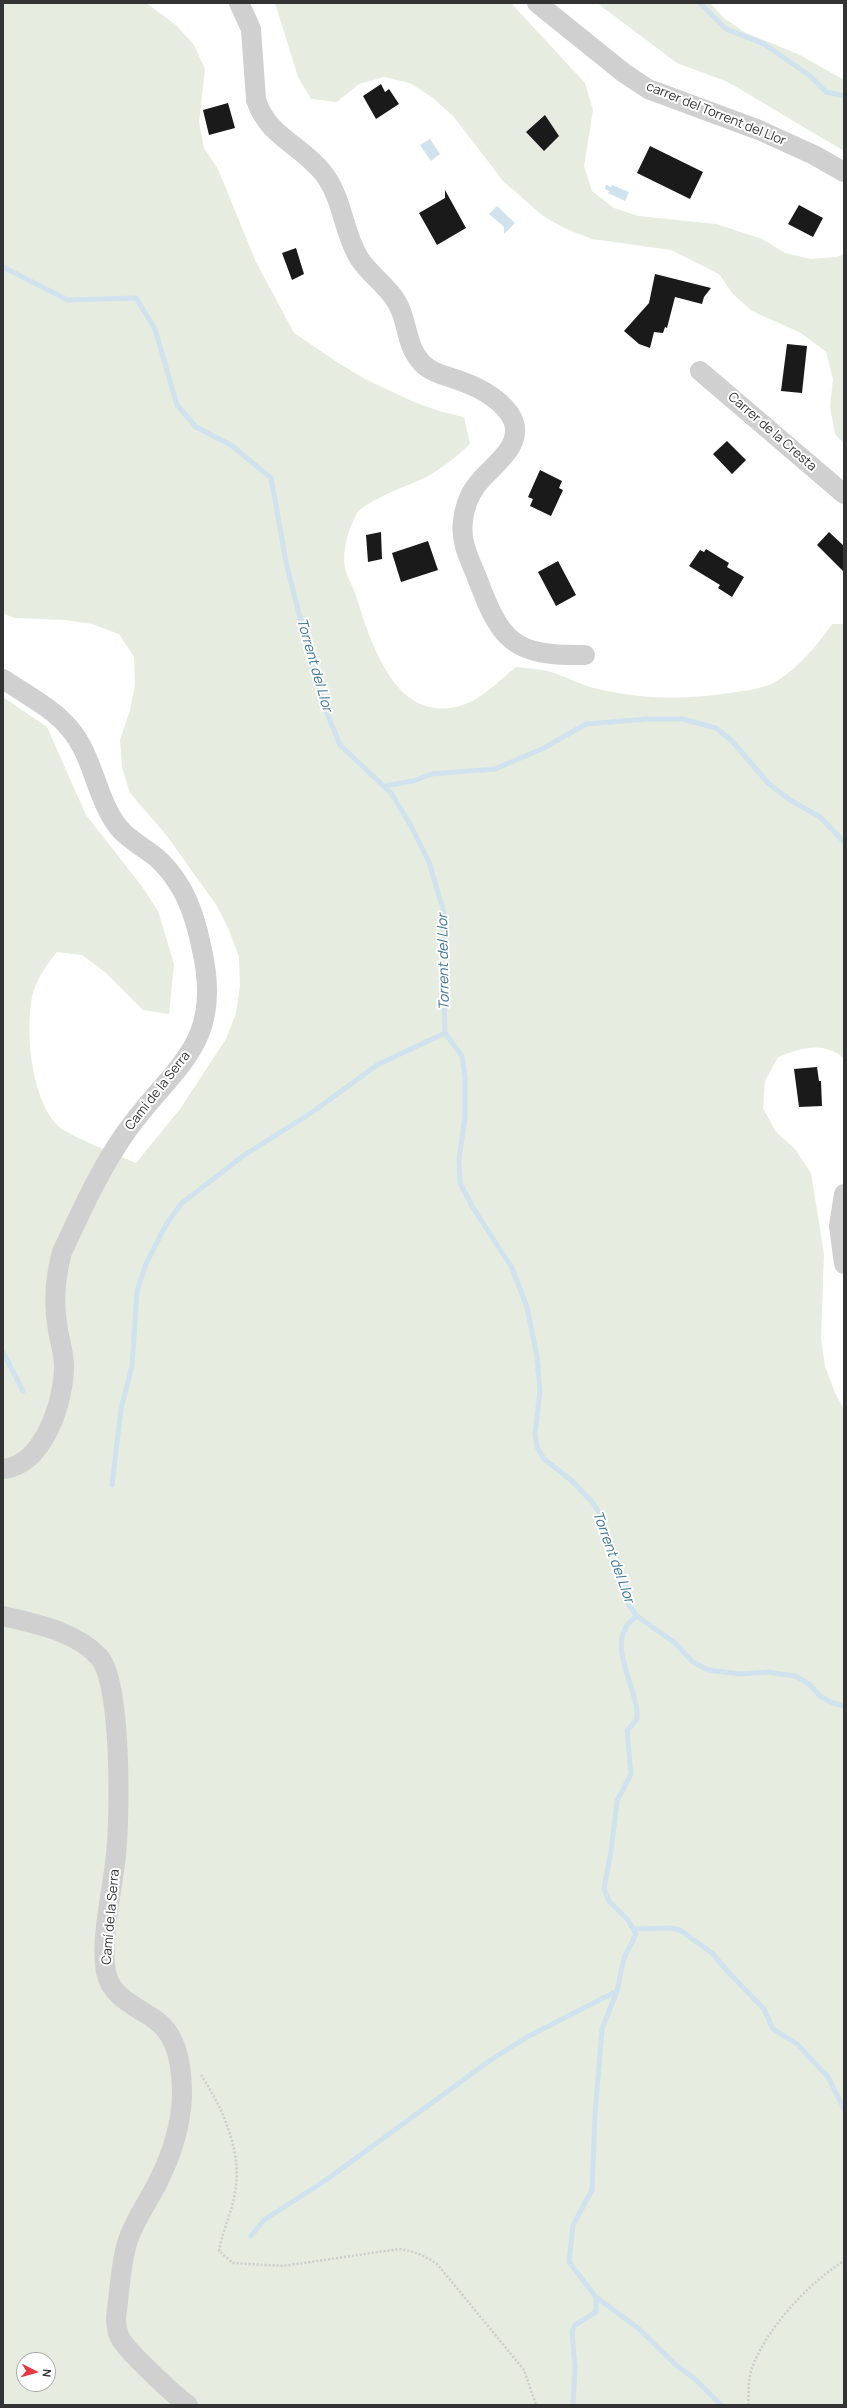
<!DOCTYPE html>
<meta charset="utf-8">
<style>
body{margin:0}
#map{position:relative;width:847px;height:2408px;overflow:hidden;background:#fff;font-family:Manrope,sans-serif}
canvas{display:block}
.frame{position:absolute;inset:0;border:4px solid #333;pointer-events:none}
.north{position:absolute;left:16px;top:2352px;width:40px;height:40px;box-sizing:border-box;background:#fff;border:1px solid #adadad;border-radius:50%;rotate:96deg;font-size:11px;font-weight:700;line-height:16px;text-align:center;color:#333}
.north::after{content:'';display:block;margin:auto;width:14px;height:18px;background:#e63946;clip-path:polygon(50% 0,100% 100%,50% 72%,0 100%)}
</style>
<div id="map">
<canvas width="847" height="2408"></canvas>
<div class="frame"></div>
<div class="north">N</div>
</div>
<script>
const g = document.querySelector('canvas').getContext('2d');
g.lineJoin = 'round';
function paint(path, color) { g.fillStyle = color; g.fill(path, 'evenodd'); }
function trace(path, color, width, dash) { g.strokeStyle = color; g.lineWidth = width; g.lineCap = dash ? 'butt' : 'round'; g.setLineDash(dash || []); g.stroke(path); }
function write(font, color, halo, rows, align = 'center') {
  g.font = font + ' Manrope,sans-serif'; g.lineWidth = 4; g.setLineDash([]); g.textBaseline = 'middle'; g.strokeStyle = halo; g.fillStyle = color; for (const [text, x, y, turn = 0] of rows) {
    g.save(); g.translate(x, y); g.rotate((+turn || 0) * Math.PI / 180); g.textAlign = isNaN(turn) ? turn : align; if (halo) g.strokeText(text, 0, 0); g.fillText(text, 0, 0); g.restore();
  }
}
const green = new Path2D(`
 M3 3H146L176 25 194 45 205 69 199 122 204 148 218 169 256 262 294 333 340 364 365 379 414 402 439 411 464 417 470 444C457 456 445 466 430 475 413 485 365 499 356 515 348 531 342 550 345 568 347 576 352 585 355 593 369 636 391 716 450 708 477 705 496 683 516 667 525 668 534 669 543 670 562 674 579 685 598 689 645 700 688 700 736 692 749 690 766 688 777 681 800 666 816 647 832 624H844V1058C821 1041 803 1048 778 1057L765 1081 763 1108 776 1132 795 1149 811 1173 824 1254 821 1339 825 1366 835 1393 844 1409V2405H3V697L47 727 86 815 141 885 158 911 174 964 169 1014 143 1010 105 972 82 955 57 952C46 966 36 979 32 997 25 1031 31 1098 57 1125 66 1135 120 1156 136 1163L180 1109 226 1039 236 1013 240 986 239 957 229 930 217 906 167 836 130 793 122 767 120 740 130 710 135 685 134 657 119 634 92 624 65 620 14 618 3 613ZM24 2360H48V2384H24Z
 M275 3H511L585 83 593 110 584 166 592 191 614 208 638 216 716 224 762 239 785 253 811 259 837 257 844 254V444L835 434 830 407 833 379 826 352 801 333 752 311 733 294 719 274 671 250 592 239 566 229 543 216 503 181 454 117 433 98 410 83 384 77 359 84 337 102 311 99 298 77Z
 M597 3H710L724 18 744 32 800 55 844 80V151L728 82 677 63Z`);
const water = new Path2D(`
 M430 139 440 154 431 161 420 145Z
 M606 185 611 187 612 185 629 192 625 201 608 193 609 191 605 189Z
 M497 206 515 223 504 234V227L489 214Z`);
const stream = new Path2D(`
 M700 3 726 29 764 44 809 75 826 92 844 96
 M3 267 68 300 136 298 155 329 177 405 196 427 231 445 271 478 287 567 321 698 340 745 391 793 411 826 429 862 445 916 443 969 445 1033 462 1056 465 1077V1117L459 1160 460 1183 472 1206 512 1268 527 1307 537 1357 540 1391 535 1434 537 1447 544 1459 571 1480 593 1503 600 1514 621 1569 629 1605 637 1616 675 1643 693 1662 708 1670 740 1674 768 1672 795 1676 809 1684 821 1697 833 1703 844 1706
 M384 786 413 781 431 774 495 769 544 748 586 724 647 719H682L716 728 732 741 769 784 790 800 820 817 844 842
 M3 1352 23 1391
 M112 1485 121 1409 132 1366 137 1291 146 1264 167 1223 182 1203 243 1156 314 1111 377 1065 445 1033
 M637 1616C603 1639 634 1680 637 1711V1719L627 1731 631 1774 617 1801 611 1851 604 1889 609 1901 628 1920 636 1934 624 1958 617 1991 602 2029 595 2115 592 2190 573 2225 569 2262 596 2297 638 2328 676 2365 695 2379 721 2405
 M635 1929 670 1928 680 1930 712 1953 730 1974 764 2009 773 2029 797 2044 828 2077 844 2109
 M251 2236 264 2220 326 2180 492 2059 529 2036 617 1991
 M573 2405 575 2367 572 2331 575 2325 596 2312V2297`);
const building = new Path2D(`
 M381 84 385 92 389 89 399 104 376 119 363 96Z
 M228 103 235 128 209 135 203 110Z
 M545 115 559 136 544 151 526 132Z
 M650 146 703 172 690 199 637 173Z
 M445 190 466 228 437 245 419 213 445 198Z
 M799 205 823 218 813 237 788 224Z
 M296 248 304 274 292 280 282 253Z
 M655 274 711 288 704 297 702 304 675 297 667 328 665 327 663 333 654 332 650 348 639 344 624 331 649 303Z
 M787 344 807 346 802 393 781 391Z
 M727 441 746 460 732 474 713 454Z
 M540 470 562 481 559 488 563 490 551 516 530 506 533 499 528 497Z
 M381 532 382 559 368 562 366 535Z
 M829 532 844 546V572L817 545Z
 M428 541 438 570 401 582 392 553Z
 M706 549 729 563 727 567 744 577 732 597 718 588 720 585 689 566 700 550 704 552Z
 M558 561 576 595 556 606 538 572Z
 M817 1067 819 1081H821L822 1106 799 1107 794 1069Z`);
const path = new Path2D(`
 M201 2075C224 2110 244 2155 234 2198 230 2216 222 2233 219 2251L233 2263 283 2266 399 2249C414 2251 426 2256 438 2265L524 2370 536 2405
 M748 2405C749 2395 748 2381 751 2371 764 2331 808 2283 844 2261`);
const minor = new Path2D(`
 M239 3 251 29 256 100C268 137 302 145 324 174 343 199 343 232 359 258 371 277 393 289 401 311 408 329 408 349 422 363 432 374 449 376 463 382 481 388 505 402 513 420 524 448 490 466 476 486 469 495 464 509 463 521 460 541 469 558 476 575 501 642 512 656 585 655
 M537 3 624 73 648 89 759 130 814 155 844 172
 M700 371 844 494
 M3 679C25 694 53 708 70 729 94 757 96 799 119 828 129 840 145 848 157 858 166 866 175 878 181 888 192 907 198 930 202 950 224 1047 172 1066 124 1135 99 1171 81 1212 62 1252 55 1278 53 1304 58 1330 60 1342 64 1354 64 1366 64 1401 44 1465 3 1469
 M844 1194 839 1226 844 1264
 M3 1616C35 1624 76 1631 99 1657 122 1682 120 1818 116 1854 113 1888 100 1939 106 1972 111 1998 138 2007 157 2021 179 2038 182 2070 182 2096 181 2125 171 2156 158 2182 148 2202 135 2219 128 2240 120 2264 120 2291 116 2317 116 2324 117 2331 120 2338 125 2349 177 2398 188 2405`);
const streetNames = [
 ["carrer del Torrent del Llor",716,114,22],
 ["Carrer de la Cresta",772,432,41],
 ["Camí de la Serra",158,1091,-52],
 ["Camí de la Serra",111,1917,-85]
];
const waterNames = [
 ["Torrent del Llor",314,665,74],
 ["Torrent del Llor",444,962,-91],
 ["Torrent del Llor",613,1557,70]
];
paint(green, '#e6ecdf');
paint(water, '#cfe2ee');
trace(stream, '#cfe2ee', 5);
paint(building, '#1a1a1a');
trace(path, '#cdcdcd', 2.5, [2, 2]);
trace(minor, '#d0d0d0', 20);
write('13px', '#333', '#fff', streetNames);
write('italic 14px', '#3f7597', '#fff', waterNames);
</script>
